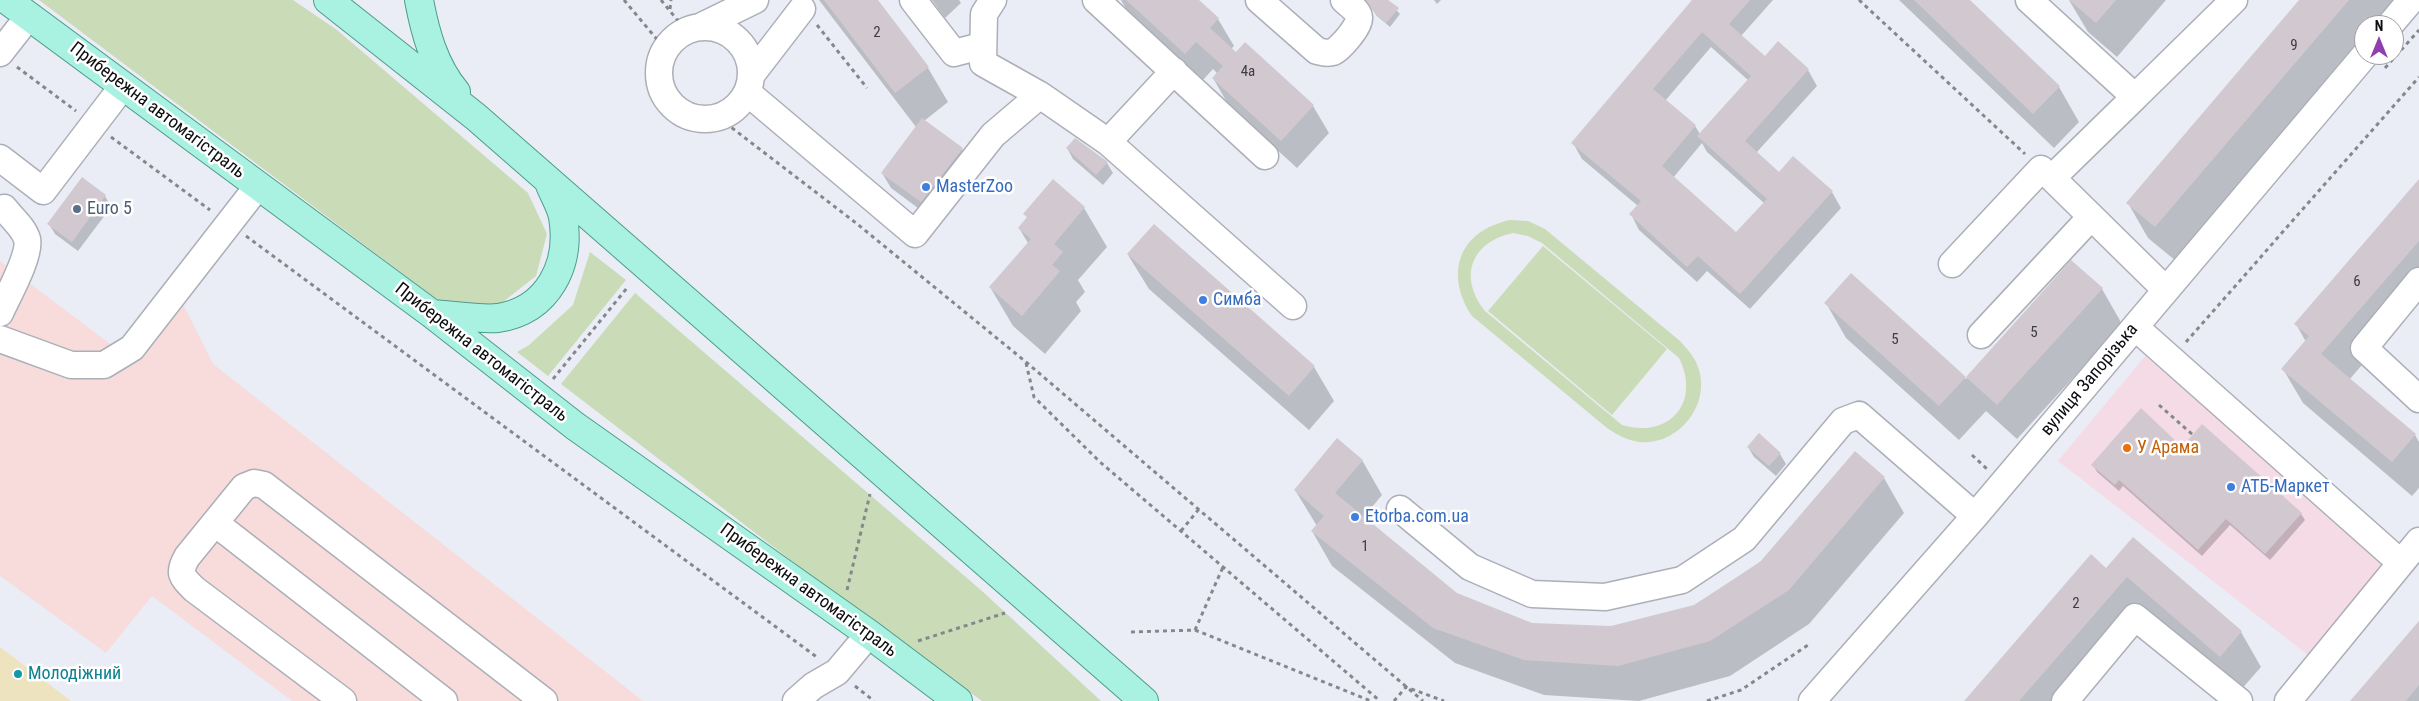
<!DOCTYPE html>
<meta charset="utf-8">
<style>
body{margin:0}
#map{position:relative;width:2419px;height:701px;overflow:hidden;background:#eaedf6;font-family:"Roboto Condensed",sans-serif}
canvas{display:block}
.north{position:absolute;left:2354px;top:15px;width:50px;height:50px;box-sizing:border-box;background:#fff;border:1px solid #9e9e9f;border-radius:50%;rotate:0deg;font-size:14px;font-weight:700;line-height:20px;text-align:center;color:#0c0d10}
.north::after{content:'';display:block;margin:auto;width:18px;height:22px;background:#8f3faf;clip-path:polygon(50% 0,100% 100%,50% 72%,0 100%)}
</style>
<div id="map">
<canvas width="2419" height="701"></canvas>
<div class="north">N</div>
</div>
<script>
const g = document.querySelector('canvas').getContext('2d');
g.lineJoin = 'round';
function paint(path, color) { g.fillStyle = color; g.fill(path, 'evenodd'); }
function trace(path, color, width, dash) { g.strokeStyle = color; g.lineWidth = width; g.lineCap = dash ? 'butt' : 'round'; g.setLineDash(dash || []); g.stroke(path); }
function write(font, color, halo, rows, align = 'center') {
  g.font = font + ' "Roboto Condensed",sans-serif'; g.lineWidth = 5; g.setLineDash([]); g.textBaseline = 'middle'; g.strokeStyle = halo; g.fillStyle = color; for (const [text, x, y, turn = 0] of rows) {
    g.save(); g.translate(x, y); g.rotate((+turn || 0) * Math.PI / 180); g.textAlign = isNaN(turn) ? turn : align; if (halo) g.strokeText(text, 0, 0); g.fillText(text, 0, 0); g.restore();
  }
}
const commercial = new Path2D(`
 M2145 356 2387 560 2308 655 2058 461Z`);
const industrial = new Path2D(`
 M0 261 133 361 184 306 213 364 643 701H292L152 596 106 653 0 576Z`);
const green = new Path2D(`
 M39 0H293L337 30 528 193 547 234 536 276 499 305 443 304Z
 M1510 220 1528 221 1545 229 1680 341C1688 350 1696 358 1699 370 1710 407 1677 446 1639 442 1627 440 1617 435 1607 428L1472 316C1444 273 1459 231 1510 220ZM1513 233 1528 236 1542 243 1679 358C1701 402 1670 439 1622 425L1485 311C1458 277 1471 242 1513 233Z
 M1543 246 1667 349 1612 415 1488 311Z
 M590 252 626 280 548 376 517 352 529 345 573 305Z
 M635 293 982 591 1101 701H982L844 601 561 384Z`);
const sand = new Path2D(`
 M0 647 71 701H0Z`);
const shadow = new Path2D(`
 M819 0H876L928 68 948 102 924 121 962 149 971 164 930 217 891 188 882 173 916 127Z
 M932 0H959L961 3 945 18Z
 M1121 0H1197L1218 19 1234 46 1231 49 1313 106 1329 133 1297 168 1229 106 1213 78 1217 73 1213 69 1202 81 1130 16Z
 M1365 0H1387L1400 14 1390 27 1377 16Z
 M1434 0H1441L1437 4Z
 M1694 0H1773L1741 36 1765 58 1778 43 1808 70 1817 86 1756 153 1779 173 1793 158 1832 192 1841 208 1750 309 1707 271 1697 282 1639 230 1631 214 1638 206 1582 159 1573 143ZM1711 47 1749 81 1700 134 1695 126 1665 101ZM1702 143 1707 152 1764 203 1736 234 1673 178Z
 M1899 0H1968L2059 87 2079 122 2054 148Z
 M2069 0H2166L2117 57 2088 32Z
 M2301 0H2399L2377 25H2364V41L2176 261 2148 238 2128 203Z
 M1067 148 1107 163 1113 173 1103 185 1073 159Z
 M82 179 105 196 111 207 78 251 55 234 49 224Z
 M2419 181V299L2349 380 2415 435 2419 442V488L2412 496 2303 403 2283 369 2306 342 2296 324Z
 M1084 208 1107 247 1078 280 1085 292 1076 302 1081 311 1045 354 1013 326 990 287 1028 243 1019 228 1028 218 1025 214Z
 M1128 255 1314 367 1334 401 1309 430 1149 289Z
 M2072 262 2102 289 2122 324 2017 439 1986 411 1959 440 1846 338 1826 303 1851 275 1966 379Z
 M1748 447 1780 454 1786 464 1776 476 1754 457Z
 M2182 449 2301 514 2305 520 2270 560 2230 525 2202 556 2123 486 2119 491 2097 472 2093 465Z
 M1362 460 1382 495 1363 518 1457 594 1532 624 1611 627 1695 606 1884 478 1904 513 1809 624 1730 676 1639 701 1544 695 1455 663 1332 566 1312 531 1317 526 1295 490Z
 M2133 539 2241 632 2261 667 2240 691 2148 611 2069 701H1965L2106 569Z
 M2419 623V701H2351Z`);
const building = new Path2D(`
 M824 0H878L929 67 895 93Z
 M1126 0H1199L1219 18 1210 28 1236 52 1245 42 1314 105 1281 141 1212 78 1223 66 1196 42 1185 54Z
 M1366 0H1388L1399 8 1386 23 1373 11Z
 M1692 0H1750L1729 24 1765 56 1778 41 1809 69 1745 141 1779 172 1793 156 1833 191 1740 294 1698 256 1687 267 1629 214 1641 201 1571 143ZM1702 32 1751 76 1697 136 1767 199 1736 232 1662 166 1696 125 1653 89Z
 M1914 0H1970L2060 86 2033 114Z
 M2069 0H2116L2096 23Z
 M2299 0H2349L2155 227 2126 203Z
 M922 118 963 148 921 202 881 173Z
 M1075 138 1108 162 1096 175 1066 148Z
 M82 177 106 195 72 242 47 224Z
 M1053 179 1085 207 1054 244 1063 252 1052 265 1060 271 1022 316 989 287 1031 239 1018 228 1027 217 1023 214Z
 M2419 179V241L2321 354 2416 434 2392 462 2281 369 2309 336 2294 324Z
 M1154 224 1315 366 1289 396 1127 254Z
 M2071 260 2103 288 1997 405 1966 377Z
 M1851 273 1966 377 1939 406 1824 303Z
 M2141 408 2182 447 2202 424 2302 513 2265 554 2226 519 2198 550 2119 480 2115 485 2091 465Z
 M1759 433 1781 453 1769 466 1747 447Z
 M1337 438 1363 460 1335 493 1457 593 1532 623 1611 626 1694 605 1760 562 1855 451 1885 477 1789 590 1710 641 1618 666 1524 660 1433 628 1311 531 1324 516 1294 490Z
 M2133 537 2242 631 2220 657 2127 577 2019 701H1964L2091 554 2106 568Z
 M2419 621V685L2406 701H2350Z`);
const path = new Path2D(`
 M624 0 665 49
 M661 0 679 22
 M1859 0 2025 154
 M670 9 671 0
 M817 25 867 88
 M17 67 76 111
 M2385 68 2419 30
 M719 118 856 223 1026 362 1423 701
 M111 137 210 210
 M246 236 818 658
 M2186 342 2419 77
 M1026 363 1034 397 1100 462 1380 701
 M553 379 627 288
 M2159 405 2193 435
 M1972 455 1987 469
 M1181 531 1199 509
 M847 590 870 494
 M1195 630 1223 567
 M1131 632 1195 630 1371 701
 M918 641 1005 613
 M855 686 874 701
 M1394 701 1406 687 1444 701
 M1707 701 1741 690 1811 643`);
const minor = new Path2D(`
 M913 0 954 53 981 46
 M993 0 984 14 983 63 1040 95 1108 142 1174 71
 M1096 0 1265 156
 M1259 0 1317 51C1323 52 1327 54 1333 52 1340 49 1360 26 1359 18 1359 11 1349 5 1344 0
 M2029 0 2135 97 2234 0
 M2390 25 2411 0
 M702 26 755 0
 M659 73a46 46 0 1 1 92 0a46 46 0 1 1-92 0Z
 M0 53 29 16
 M752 74 802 9
 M748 93 915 234 993 135 1040 95
 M2135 97 2052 178 2166 290
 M1108 142 1293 306
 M0 158 43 191 123 86
 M1952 264 2041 169
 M2419 281 2364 348 2419 399
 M0 313C7 297 31 255 27 239 24 228 11 217 4 208
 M2135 327 2401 563
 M1981 335 2091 217
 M0 339 71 365H104L132 348 258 186
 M1400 509 1470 567 1532 594 1605 597 1682 580 1744 539 1843 421 1859 415 1975 516
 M215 523 444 701
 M343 701 194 589C181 576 178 573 187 557L244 487 254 483 264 485 544 701
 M796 701 813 686 837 672 869 634
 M1812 701 1975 516 2365 55
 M2065 701 2135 617 2239 701
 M2288 701 2419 541`);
const major = new Path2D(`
 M7 0 432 314 575 426 869 634 958 701
 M328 0 476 117 1144 701
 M419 0C425 32 434 66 456 92
 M432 314C451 315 481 320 498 318 549 310 571 264 563 217 561 206 554 195 550 185`);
const markers = [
 [926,187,5,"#3f7fe0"],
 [77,209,5,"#5c6f8a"],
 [1203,300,5,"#3f7fe0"],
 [2127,448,5,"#e8710a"],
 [2231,487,5,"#3f7fe0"],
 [1355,517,5,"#3f7fe0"],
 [18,674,5,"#0f9aa8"]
];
const numberNames = [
 ["2",877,33],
 ["9",2294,46],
 ["4а",1248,72],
 ["6",2357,282],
 ["5",2034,333],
 ["5",1895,340],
 ["1",1365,547],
 ["2",2076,604]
];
const streetNames = [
 ["Прибережна автомагістраль",157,111,37],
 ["Прибережна автомагістраль",481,353,38],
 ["вулиця Запорізька",2090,380,-50],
 ["Прибережна автомагістраль",808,591,36]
];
const shopNames = [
 ["MasterZoo",936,187],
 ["Симба",1213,300],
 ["АТБ-Маркет",2241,487],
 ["Etorba.com.ua",1365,517]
];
const serviceNames = [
 ["Euro 5",87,209]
];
const foodNames = [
 ["У Арама",2137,448]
];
const cultureNames = [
 ["Молодіжний",28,674]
];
paint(commercial, '#f4dbe6');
paint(industrial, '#f7dcdb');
paint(green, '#cadbb8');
paint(sand, '#ede3be');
paint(shadow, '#0003');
paint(building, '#d1c9cf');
trace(minor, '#acafb7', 29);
trace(major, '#4d9c8c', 30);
trace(path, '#85878d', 3, [4, 4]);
trace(minor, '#fff', 26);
trace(major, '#a9f2e2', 28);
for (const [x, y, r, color] of markers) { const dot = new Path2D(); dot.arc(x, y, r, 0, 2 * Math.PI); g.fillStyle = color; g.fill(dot); trace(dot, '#fff', 2); }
write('15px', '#3d3c40', null, numberNames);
write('18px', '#0c0d10', '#fff', streetNames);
write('18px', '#366cbe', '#fff', shopNames, 'left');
write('18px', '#4e5e75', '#fff', serviceNames, 'left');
write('18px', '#c56008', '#fff', foodNames, 'left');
write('18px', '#0d838f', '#fff', cultureNames, 'left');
</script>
